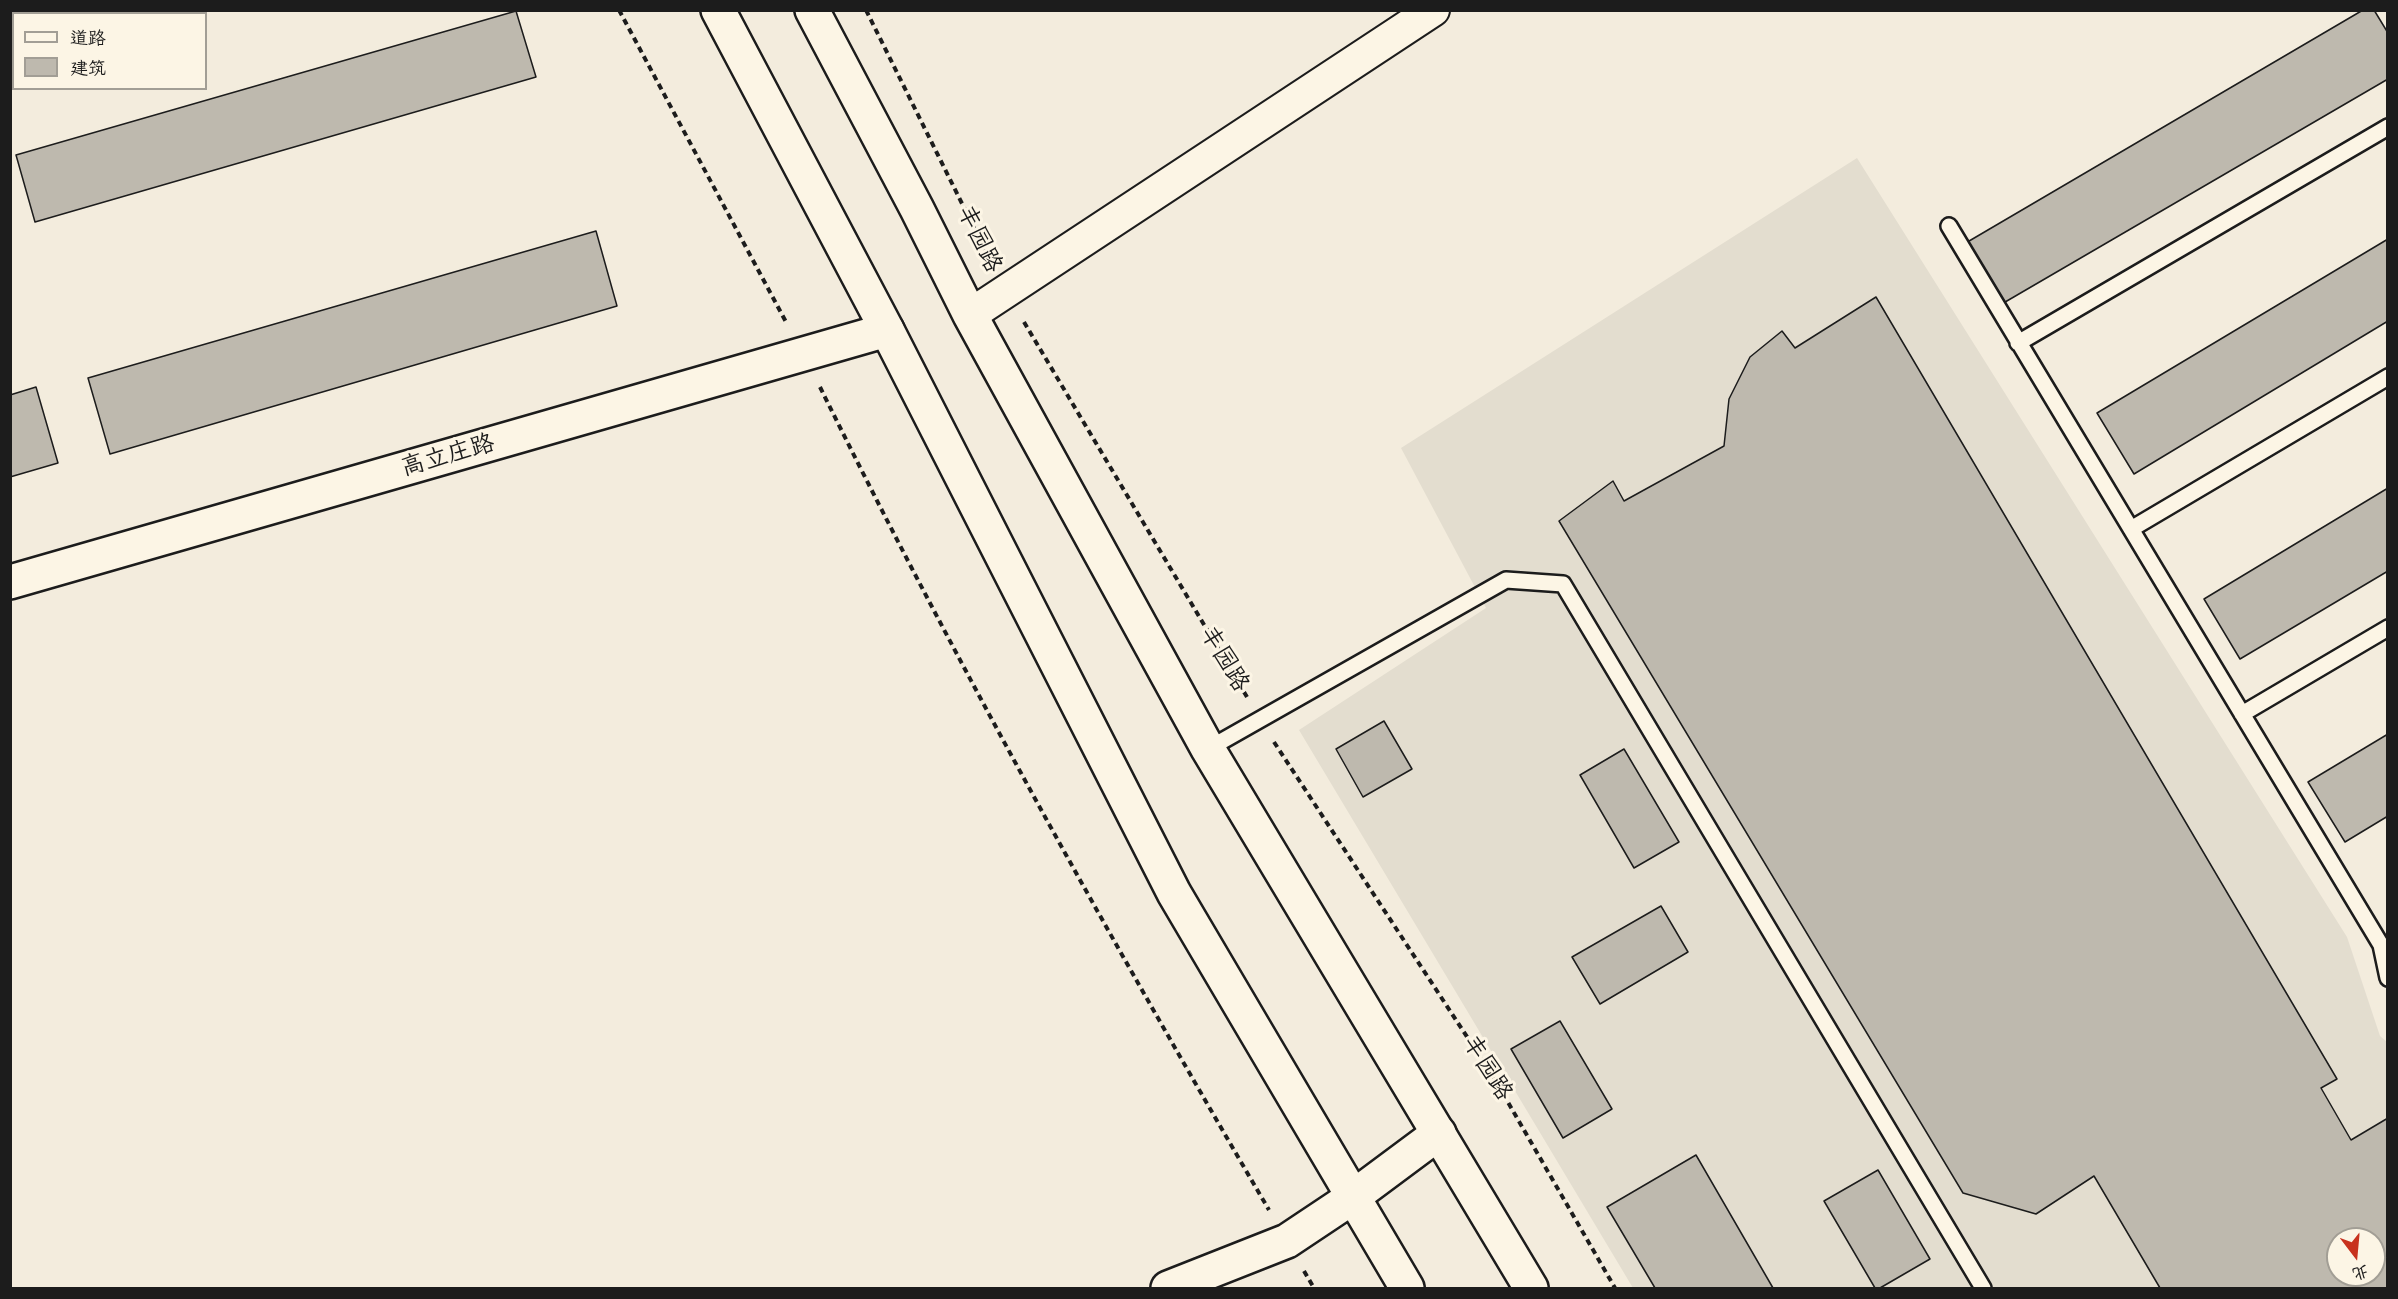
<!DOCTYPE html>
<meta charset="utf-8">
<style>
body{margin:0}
#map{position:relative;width:2398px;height:1299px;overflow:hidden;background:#f3ecdd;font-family:Caveat,"LXGW WenKai TC",sans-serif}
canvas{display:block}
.frame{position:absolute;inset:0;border:12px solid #1c1c1c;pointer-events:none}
.legend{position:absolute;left:12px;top:12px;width:195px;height:78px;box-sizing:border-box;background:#fcf5e5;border:2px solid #a29e95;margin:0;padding:8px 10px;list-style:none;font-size:18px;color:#1c1c1c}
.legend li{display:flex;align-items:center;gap:12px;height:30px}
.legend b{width:30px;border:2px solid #a29e95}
.north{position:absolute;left:2326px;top:1227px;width:60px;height:60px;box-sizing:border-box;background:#fcf5e5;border:2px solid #a29e95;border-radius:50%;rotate:164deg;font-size:16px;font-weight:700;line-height:24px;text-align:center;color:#1c1c1c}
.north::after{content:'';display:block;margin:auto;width:21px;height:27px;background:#c8321e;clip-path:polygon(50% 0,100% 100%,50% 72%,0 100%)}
</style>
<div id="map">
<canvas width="2398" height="1299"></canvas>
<div class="frame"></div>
<ul class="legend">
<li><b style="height:8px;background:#fcf5e5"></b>道路</li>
<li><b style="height:16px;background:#beb9ae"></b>建筑</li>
</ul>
<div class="north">北</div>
</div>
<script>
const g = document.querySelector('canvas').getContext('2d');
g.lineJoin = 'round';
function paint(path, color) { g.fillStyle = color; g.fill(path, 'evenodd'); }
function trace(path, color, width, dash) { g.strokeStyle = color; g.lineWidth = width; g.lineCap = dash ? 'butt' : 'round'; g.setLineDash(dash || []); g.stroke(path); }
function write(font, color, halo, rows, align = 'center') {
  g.font = font + ' Caveat,"LXGW WenKai TC",sans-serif'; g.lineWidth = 6; g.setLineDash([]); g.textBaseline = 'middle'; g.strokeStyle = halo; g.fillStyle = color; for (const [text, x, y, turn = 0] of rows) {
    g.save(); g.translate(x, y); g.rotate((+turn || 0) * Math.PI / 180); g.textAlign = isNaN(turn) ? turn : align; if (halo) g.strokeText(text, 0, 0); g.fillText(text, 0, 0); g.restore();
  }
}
const built = new Path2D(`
 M1857 158 2347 937 2380 1036 2387 1042V1288H1633L1299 730 1486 608 1401 448ZM2338 1239H2374V1275H2338Z`);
const building = new Path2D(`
 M2363 10H2374L2388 33V79L2000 305 1964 244Z
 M516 11 536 77 35 222 16 155Z
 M596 231 617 306 110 454 88 378Z
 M2388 239V321L2134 474 2097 413Z
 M1876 297 2337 1079 2321 1088 2351 1140 2388 1118V1288H2160L2094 1176 2036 1214 1963 1193 1559 521 1613 481 1624 501 1724 446 1729 399 1750 357 1782 331 1795 348ZM2338 1239H2374V1275H2338Z
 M36 387 58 463 10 477V395Z
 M2388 488V571L2240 659 2204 599Z
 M1384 721 1412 769 1363 797 1336 749Z
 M2388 734V816L2345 842 2308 782Z
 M1624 749 1679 842 1634 868 1580 775Z
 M1661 906 1688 952 1600 1004 1572 957Z
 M1560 1021 1612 1109 1563 1138 1511 1049Z
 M1696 1155 1773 1288H1655L1607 1207Z
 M1878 1170 1930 1259 1880 1288H1875L1824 1201Z`);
const path = new Path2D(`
 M619 10 786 322
 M866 10 990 260
 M1024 322 1247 697
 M820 387C958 667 1111 940 1269 1210
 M1274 742 1494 1078 1615 1288
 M1304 1271 1314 1288`);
const service = new Path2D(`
 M1949 226 2381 945 2388 978
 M2018 343 2388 127
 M2131 529 2388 377
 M2242 714 2388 628
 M1208 749 1506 580 1563 584 1983 1288`);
const minor = new Path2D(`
 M970 315 1433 10`);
const tertiary = new Path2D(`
 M10 582 887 330
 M1168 1288 1287 1241 1353 1197 1439 1133`);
const primary = new Path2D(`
 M718 10 887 330 1174 893 1407 1288
 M812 10 917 209 970 315 1208 749 1531 1288`);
const streetNames = [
 ["丰园路",979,239,64],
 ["高立庄路",448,456,-16],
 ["丰园路",1224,659,59],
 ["丰园路",1487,1068,58]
];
paint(built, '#e3ddcf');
paint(building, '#beb9ae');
trace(building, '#1c1c1c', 1.5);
trace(service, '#1c1c1c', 20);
trace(minor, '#1c1c1c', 36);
trace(tertiary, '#1c1c1c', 38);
trace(primary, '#1c1c1c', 38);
trace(path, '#1c1c1c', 4, [6, 4.5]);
trace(service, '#fcf5e5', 15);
trace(minor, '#fcf5e5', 32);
trace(tertiary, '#fcf5e5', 33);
trace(primary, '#fcf5e5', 33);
write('24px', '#1c1c1c', '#fcf5e5', streetNames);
</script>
